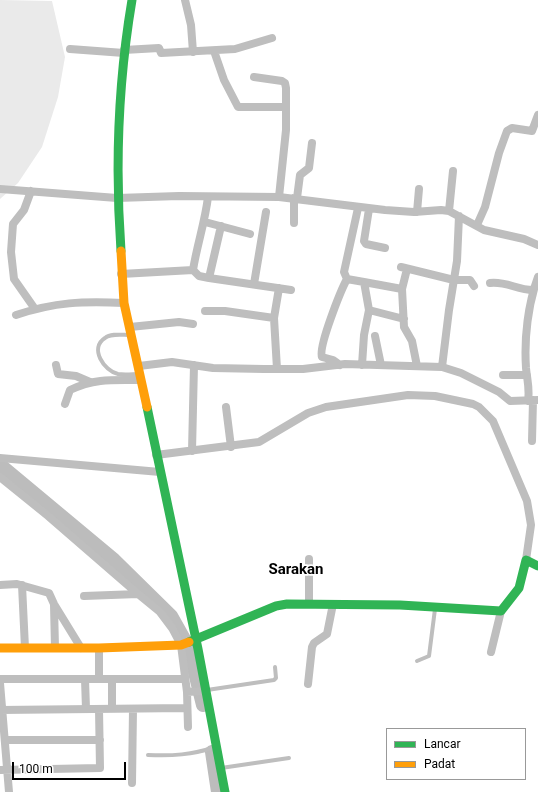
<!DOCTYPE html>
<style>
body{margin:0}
#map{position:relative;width:538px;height:792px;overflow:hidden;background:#fff;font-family:Roboto,sans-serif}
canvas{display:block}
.legend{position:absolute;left:386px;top:728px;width:140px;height:52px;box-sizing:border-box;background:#fff;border:1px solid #999;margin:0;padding:5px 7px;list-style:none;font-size:12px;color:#000}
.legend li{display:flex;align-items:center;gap:8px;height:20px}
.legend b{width:20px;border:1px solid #999}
.scale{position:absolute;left:12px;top:762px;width:114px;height:18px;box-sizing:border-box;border:2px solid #000;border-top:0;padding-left:5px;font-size:12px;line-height:14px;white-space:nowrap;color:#000;-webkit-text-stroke:3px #fff;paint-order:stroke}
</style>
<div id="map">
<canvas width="538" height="792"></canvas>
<ul class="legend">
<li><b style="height:5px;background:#30b455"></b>Lancar</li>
<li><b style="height:5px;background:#ff9f0a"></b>Padat</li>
</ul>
<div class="scale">100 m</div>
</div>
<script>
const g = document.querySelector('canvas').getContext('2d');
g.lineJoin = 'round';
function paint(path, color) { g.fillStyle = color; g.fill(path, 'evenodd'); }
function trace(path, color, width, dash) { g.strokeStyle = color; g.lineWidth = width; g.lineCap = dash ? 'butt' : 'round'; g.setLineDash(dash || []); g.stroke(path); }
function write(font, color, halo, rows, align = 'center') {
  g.font = font + ' Roboto,sans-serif'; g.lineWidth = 3.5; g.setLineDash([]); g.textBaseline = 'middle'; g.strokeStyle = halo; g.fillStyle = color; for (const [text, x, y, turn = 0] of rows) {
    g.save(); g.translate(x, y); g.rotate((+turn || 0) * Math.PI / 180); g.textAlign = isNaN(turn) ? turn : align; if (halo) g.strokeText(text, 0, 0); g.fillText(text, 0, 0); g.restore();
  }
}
const green = new Path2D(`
 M0 0 52 1 65 57 58 97 42 147 18 183 0 199Z`);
const river = new Path2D(`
 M0 465 114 560 171 616 189 648 203 705
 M212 752 218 792`);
const lane = new Path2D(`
 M130 335C122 335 111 333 105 338 89 348 104 371 118 374 125 375 133 374 140 374
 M417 661 429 656 435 609
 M207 690 274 680 276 678 275 667
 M148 755C172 756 192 755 215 747
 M221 768 289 758`);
const street = new Path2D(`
 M185 0 191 25 193 52
 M70 49 124 53
 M124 50 159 48 161 53 235 49 272 38
 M214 51 224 80 238 107H286
 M254 77 282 81 285 83 286 88V130L279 197
 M0 189 117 198 179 196 279 197 385 210 414 212 441 210 449 211 484 230 524 239 538 245
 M31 191 24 210 13 224 11 252 14 279 35 309
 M294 198V223
 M297 198 300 175 309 168 312 143
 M369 209 364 241 366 244 385 248
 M449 211 453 171
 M417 212 419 189
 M205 222 250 234
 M477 225 485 207 499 153 507 131 512 128 532 131 538 115
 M401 267 454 280H470L474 286
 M407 269 402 289 404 327 412 341 417 366
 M193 270C197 245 205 222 208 197
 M121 274 193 270 199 276 209 278 291 290
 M209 278 221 226
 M347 279 364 282 369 310 404 319
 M364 282 402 289
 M490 283C506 281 517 290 533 290
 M254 284 266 212
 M205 311H225L274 318
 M16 315C55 302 83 301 124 303
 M130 327 179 322 193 324
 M375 336 381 365
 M56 365 58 374 76 376 90 382
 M340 365 333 360 322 357C318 347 341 290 347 279L344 272 358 208
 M362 365 364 335 369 310
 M139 366 172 362 213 368 264 369H303L345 364 442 367 461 373 499 392 510 401 538 400
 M442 367 449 310 457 261 459 216
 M277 369 274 318 279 288
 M503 375H527
 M528 401C530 389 527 379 526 368 524 338 528 304 538 277
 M65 404 70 390C95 378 114 380 141 380
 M226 407 231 447
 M532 441 533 400
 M192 451 194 365
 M156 455 259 442 308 413 326 407 408 395 435 396 473 404 479 407 493 421 527 501 531 525 526 560
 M0 458 160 472
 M0 477 48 516 138 594
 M0 585 17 584 49 593 54 604 81 648
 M22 585 25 648
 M84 596 138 594 160 612 172 628 181 645 187 692 188 727
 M309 604V559
 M54 605 55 648
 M491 652 501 611
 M0 679H185
 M85 679 86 709
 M99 679V648
 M112 679V709
 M0 683 9 792
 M308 684 312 647 314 643 327 634 333 604
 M187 692 205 691
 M0 710 186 708
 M6 740H100
 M0 770 100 768 99 709
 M132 783 133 709`);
const fast = new Path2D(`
 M121 251C115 167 118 83 132 0
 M147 407 198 649 225 792
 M189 642 276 606 287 604 400 605 501 611 519 588 526 560 538 566`);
const slow = new Path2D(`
 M121 251 124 303 147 407
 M0 648H99L181 645 189 642`);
const quarterNames = [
 ["Sarakan",296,570]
];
paint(green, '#eaeaea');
trace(river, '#bcbcbc', 14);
trace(lane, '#bebebe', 4);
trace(street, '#bebebe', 8);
trace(fast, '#30b455', 9);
trace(slow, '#ff9f0a', 9);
write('bold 15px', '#000', '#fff', quarterNames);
</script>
